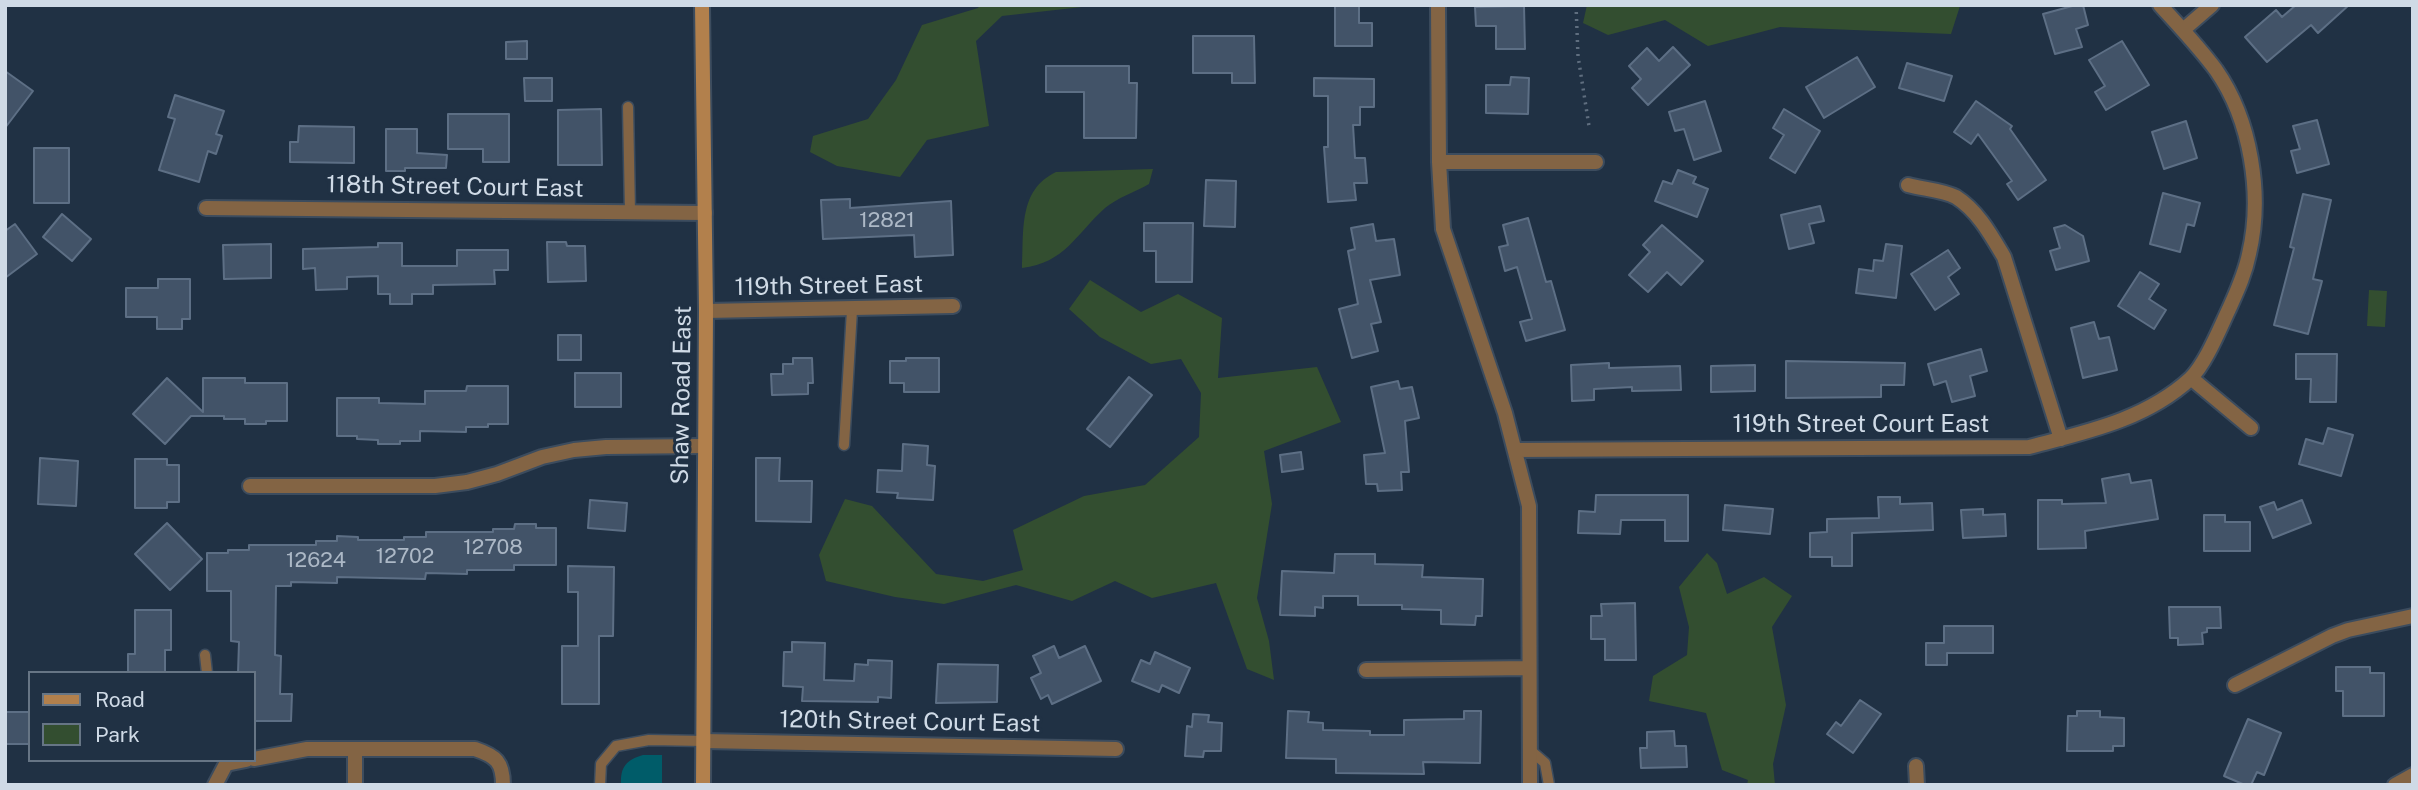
<!DOCTYPE html>
<style>
body{margin:0}
#map{position:relative;width:2418px;height:790px;overflow:hidden;background:#203144;font-family:"Public Sans",sans-serif}
canvas{display:block}
.frame{position:absolute;inset:0;border:7px solid #cfdae6;pointer-events:none}
.legend{position:absolute;left:28px;top:671px;width:228px;height:91px;box-sizing:border-box;background:#203144;border:2px solid #667585;margin:0;padding:9px 12px;list-style:none;font-size:21px;color:#cfdae6}
.legend li{display:flex;align-items:center;gap:14px;height:35px}
.legend b{width:35px;border:2px solid #667585}
</style>
<div id="map">
<canvas width="2418" height="790"></canvas>
<div class="frame"></div>
<ul class="legend">
<li><b style="height:9px;background:#b2804c"></b>Road</li>
<li><b style="height:19px;background:#334e30"></b>Park</li>
</ul>
</div>
<script>
const g = document.querySelector('canvas').getContext('2d');
g.lineJoin = 'round';
function paint(path, color) { g.fillStyle = color; g.fill(path, 'evenodd'); }
function trace(path, color, width, dash) { g.strokeStyle = color; g.lineWidth = width; g.lineCap = dash ? 'butt' : 'round'; g.setLineDash(dash || []); g.stroke(path); }
function write(font, color, halo, rows, align = 'center') {
  g.font = font + ' "Public Sans",sans-serif'; g.lineWidth = 6; g.setLineDash([]); g.textBaseline = 'middle'; g.strokeStyle = halo; g.fillStyle = color; for (const [text, x, y, turn = 0] of rows) {
    g.save(); g.translate(x, y); g.rotate((+turn || 0) * Math.PI / 180); g.textAlign = isNaN(turn) ? turn : align; if (halo) g.strokeText(text, 0, 0); g.fillText(text, 0, 0); g.restore();
  }
}
const green = new Path2D(`
 M980 5H1100L1002 16 976 41 989 126 927 140 900 177 837 166 810 152 813 136 868 119 896 80 922 25 978 8Z
 M1587 5H1960V6L1951 34 1780 27 1708 46 1665 20 1608 35 1583 23Z
 M1153 169 1149 184C1135 192 1117 198 1105 208 1076 234 1065 263 1022 268 1024 231 1018 190 1056 172Z
 M1090 280 1141 312 1178 294 1222 318 1218 378 1317 367 1341 422 1264 451 1272 504 1257 598 1269 641 1274 680 1247 669 1216 583 1152 598 1115 581 1072 601 1016 585 944 604 895 597 826 581 819 555 845 499 872 506 936 574 983 581 1023 570 1013 530 1084 496 1145 485 1199 437 1201 393 1181 359 1151 364 1100 337 1069 309Z
 M2369 290 2387 291 2385 327 2367 326Z
 M1707 553 1717 563 1727 594 1764 577 1792 596 1772 627 1786 705 1773 764 1775 785H1747L1748 780 1722 770 1706 713 1649 701 1653 676 1687 655 1689 627 1679 587Z`);
const water = new Path2D(`
 M643 755H662V785H621C620 767 626 760 643 755Z`);
const building = new Path2D(`
 M2076 5H2083L2088 25 2076 29 2082 47 2055 54 2043 14Z
 M2296 5H2349L2318 33 2311 25 2267 62 2245 37 2276 10 2282 17Z
 M1335 6H1359V23H1372V46H1335Z
 M1524 6 1525 49H1496V26H1476L1475 7Z
 M1193 36H1254L1255 83H1232V73H1193Z
 M527 41V59H506V42Z
 M2122 41 2149 85 2106 110 2095 92 2105 86 2089 60Z
 M1673 47 1690 65 1648 105 1632 88 1641 79 1629 66 1647 48 1659 61Z
 M1857 57 1875 87 1824 118 1806 87Z
 M1907 63 1952 76 1944 101 1899 88Z
 M1046 66H1129V83H1137L1136 138H1084V92H1046Z
 M5 71 33 91 5 128Z
 M1511 77 1529 78 1528 114 1486 113V85H1510Z
 M524 78H552V101H525Z
 M1314 78 1374 79V107H1360V125H1353L1355 158H1365L1367 183H1354L1356 200 1328 202 1324 147H1328V96H1314Z
 M175 95 224 111 216 134 222 136 216 154 208 151 199 182 159 170 175 119 168 117Z
 M1705 101 1721 151 1694 160 1684 129 1675 131 1669 112Z
 M1976 101 2012 126 2010 129 2046 180 2018 200 2007 184 2012 181 1978 134 1971 144 1954 132Z
 M601 109 602 165H558V110Z
 M1784 109 1820 131 1795 173 1770 158 1784 135 1773 128Z
 M448 114H509V162H483V149H448Z
 M2317 120 2329 164 2297 173 2291 151 2300 149 2293 126Z
 M2186 121 2197 158 2164 169 2152 132Z
 M299 126 354 127V163L290 162V142H298Z
 M386 129H417V153L447 155 446 168H405V171H386Z
 M34 148H69V203H34Z
 M1678 170 1696 177 1693 183 1708 189 1697 217 1655 201 1663 181 1672 184Z
 M1206 180 1236 181 1235 227 1204 226Z
 M2163 193 2200 203 2194 226 2187 224 2180 252 2150 244Z
 M2303 194 2331 200 2313 279 2322 281 2308 334 2274 325 2294 248 2290 247Z
 M850 199V208L951 201 953 255 915 257 914 235 823 239 821 200Z
 M1820 206 1824 221 1809 224 1814 243 1789 249 1781 215Z
 M62 214 91 239 72 261 43 237Z
 M1528 218 1546 282 1551 281 1565 330 1526 341 1520 322 1532 319 1517 267 1505 271 1499 247 1508 245 1503 225Z
 M1144 223H1193L1192 282H1156V251H1144Z
 M15 224 37 254 5 278V231Z
 M1373 224 1376 241 1394 239 1400 275 1370 280 1381 322 1371 324 1378 351 1352 358 1339 309 1358 304 1348 251 1355 249 1351 228Z
 M1662 225 1703 261 1681 285 1667 272 1648 292 1629 275 1650 252 1643 245Z
 M2065 225 2083 236 2089 261 2056 270 2050 251 2060 248 2054 228Z
 M547 242H566L567 246H585L586 281 548 282Z
 M378 243H402V266H457V250H508V270H494L495 284 433 285V294H412V304H390V294H378V276L347 277V289L316 290 315 268 303 269V249L378 247Z
 M271 244V278L224 279 223 245Z
 M1886 244 1902 246 1896 298 1856 293 1859 269 1873 271 1874 260 1883 261Z
 M1948 250 1960 268 1948 277 1959 294 1935 310 1911 274Z
 M2140 272 2159 284 2149 299 2166 310 2154 329 2118 306Z
 M158 279H190V319H182V329H157V317H126V288H158Z
 M2094 322 2099 339 2109 337 2117 370 2083 378 2071 328Z
 M558 335H581V360H558Z
 M1981 349 1987 371 1970 376 1975 396 1952 402 1946 381 1934 385 1928 364Z
 M2296 354H2337L2336 402H2310L2311 379H2296Z
 M793 358H812L813 383H808V394L772 395 771 374H783V364H793Z
 M906 358H939V392H904V383H890V361H906Z
 M1786 361 1905 363 1904 385H1881V397L1786 398Z
 M1609 363V368L1680 366 1681 390 1632 391V387L1594 389V400L1572 401 1571 365Z
 M1755 365V391L1711 392V366Z
 M575 373H621V407H575Z
 M1129 377 1152 395 1110 447 1087 429Z
 M167 378 203 412V378H245V383H287V421H266V424H245V419H224V416H191L165 444 133 414Z
 M1398 381 1400 389 1412 387 1419 418 1405 421 1409 472H1401L1402 490 1378 491 1377 484H1366L1364 455 1385 453 1371 387Z
 M467 386H508V424H488V427H466V432L420 431V441H400V444H378V440L357 439V436H337V398H379V403L425 404V391H466Z
 M2328 428 2353 435 2341 476 2299 464 2306 439 2323 444Z
 M903 444 928 446 927 465 935 466 933 500 897 498 898 493 877 492 878 470 902 471Z
 M1301 452 1303 469 1282 472 1280 455Z
 M40 458 78 461 76 506 38 504Z
 M756 458H780L779 481H812L811 522 756 521Z
 M135 459H167V465H179V502H167V508H135Z
 M2129 474 2131 483 2151 480 2158 519 2085 531 2086 548 2038 549V500H2062V504L2106 503 2102 479Z
 M1596 495H1688V541H1665V520H1621L1620 534 1578 533 1579 511 1595 512Z
 M1878 497H1900V504L1932 503 1933 530 1852 533V566H1832V557H1810V533L1827 532V519L1879 518Z
 M590 500 627 503 625 531 588 528Z
 M2302 500 2311 523 2273 538 2260 507 2274 502 2277 510Z
 M1725 505 1773 509 1770 534 1723 530Z
 M1983 509V515L2005 514 2006 536 1963 538 1961 510Z
 M2204 515H2225V522H2250V551H2204Z
 M167 523 202 559 170 590 135 554Z
 M515 524H536V528H556V565H514V570H467V574L426 573 425 579 337 577V583L291 582V586H276L275 655 281 656 280 694H292L291 721H254V673H238L239 642 231 641V591H207V553H228V550H249V545H316V541H337V536L358 537V540H404V537H426V532H493V529H514Z
 M1335 554H1375V564L1423 565 1422 577 1483 579 1482 616H1476L1475 625 1441 624V610L1402 609V605H1358V596H1323V608L1315 607V616L1280 615 1282 571 1334 573Z
 M568 566 614 567 613 636H599V704H562V646H578V592H568Z
 M1635 603 1636 660H1605V639H1591V616H1602L1601 604Z
 M2169 607H2220L2221 628H2207V632L2202 633 2203 644 2178 645V638H2170Z
 M135 610H171V650H165V673H128V654H135Z
 M1944 626H1993V653H1947V665H1926V643H1944Z
 M792 642 825 643 824 680 854 681 855 664 868 665V660L892 661 891 698 878 697V702L802 701 803 687 783 686 784 652H792Z
 M1054 646 1059 658 1085 646 1101 681 1052 704 1048 695 1041 699 1031 678 1041 673 1033 656Z
 M1155 652 1190 668 1179 693 1162 685 1159 692 1132 681 1141 660 1150 664Z
 M938 664 998 665 997 702 936 703Z
 M2336 667H2370V673H2384V716H2343V691H2336Z
 M1860 700 1881 714 1853 753 1827 734 1836 722 1841 726Z
 M1288 711 1309 712 1308 722 1323 723V730L1370 731V735H1404V720L1464 719V711H1481L1480 763 1423 762 1424 774 1336 773V759L1286 758Z
 M2077 711H2100V717L2124 718V746H2113V751H2067L2068 716H2077Z
 M5 712H30V744H5Z
 M1193 714 1209 715 1208 722 1222 723 1221 751H1204L1203 757 1185 756 1187 726 1192 727Z
 M2248 719 2281 733 2264 775 2257 772 2251 785H2245L2224 776Z
 M1674 731 1675 746H1686L1687 767 1641 768 1640 748H1647V732Z`);
const path = new Path2D(`
 M1576 5 1578 56 1589 126
 M1922 5H1947`);
const service = new Path2D(`
 M628 107 630 212
 M844 445 852 310
 M205 655 207 673
 M1530 750 1545 763 1549 785
 M600 785 601 764 616 746 649 740 704 741`);
const minor = new Path2D(`
 M1438 5 1439 162 1443 229 1505 413 1529 506 1530 785
 M2183 30 2212 5
 M1439 162H1596
 M1908 185C1922 189 1943 190 1956 197 1978 211 1991 235 2004 257L2061 439
 M206 208 705 213
 M706 311 953 306
 M2191 378 2251 428
 M1516 450 2029 447C2086 432 2145 420 2190 379 2206 363 2219 330 2229 309 2237 291 2245 274 2249 254 2263 195 2251 120 2216 70 2199 47 2179 26 2160 5
 M250 486H435L467 482 497 474 542 457 574 450 606 447 704 446
 M1366 670 1529 668
 M2235 685 2332 636 2348 630 2413 616
 M704 741 1116 749
 M254 759 307 749H475C496 756 503 762 503 785
 M1916 766 1917 785
 M215 785 226 764 246 760
 M355 785V750
 M2395 785 2413 775`);
const secondary = new Path2D(`
 M702 5 706 311 703 785`);
const numberNames = [
 ["12821",887,221],
 ["12708",493,548],
 ["12702",405,557],
 ["12624",316,561]
];
const streetNames = [
 ["118th Street Court East",455,187,1],
 ["119th Street East",829,286,-1],
 ["Shaw Road East",682,395,-89],
 ["119th Street Court East",1861,425],
 ["120th Street Court East",910,722,1]
];
paint(green, '#334e30');
paint(water, '#005c69');
paint(building, '#425368');
trace(building, '#5d6f85', 2);
trace(service, '#3c4c5e', 13);
trace(minor, '#3c4c5e', 18);
trace(secondary, '#3c4c5e', 18);
trace(path, '#5f6e7f', 3.5, [2, 5]);
trace(service, '#836444', 10);
trace(minor, '#836444', 14);
trace(secondary, '#b2804c', 14);
write('21px', '#acb8c6', null, numberNames);
write('24px', '#cfdae6', '#203144', streetNames);
</script>
